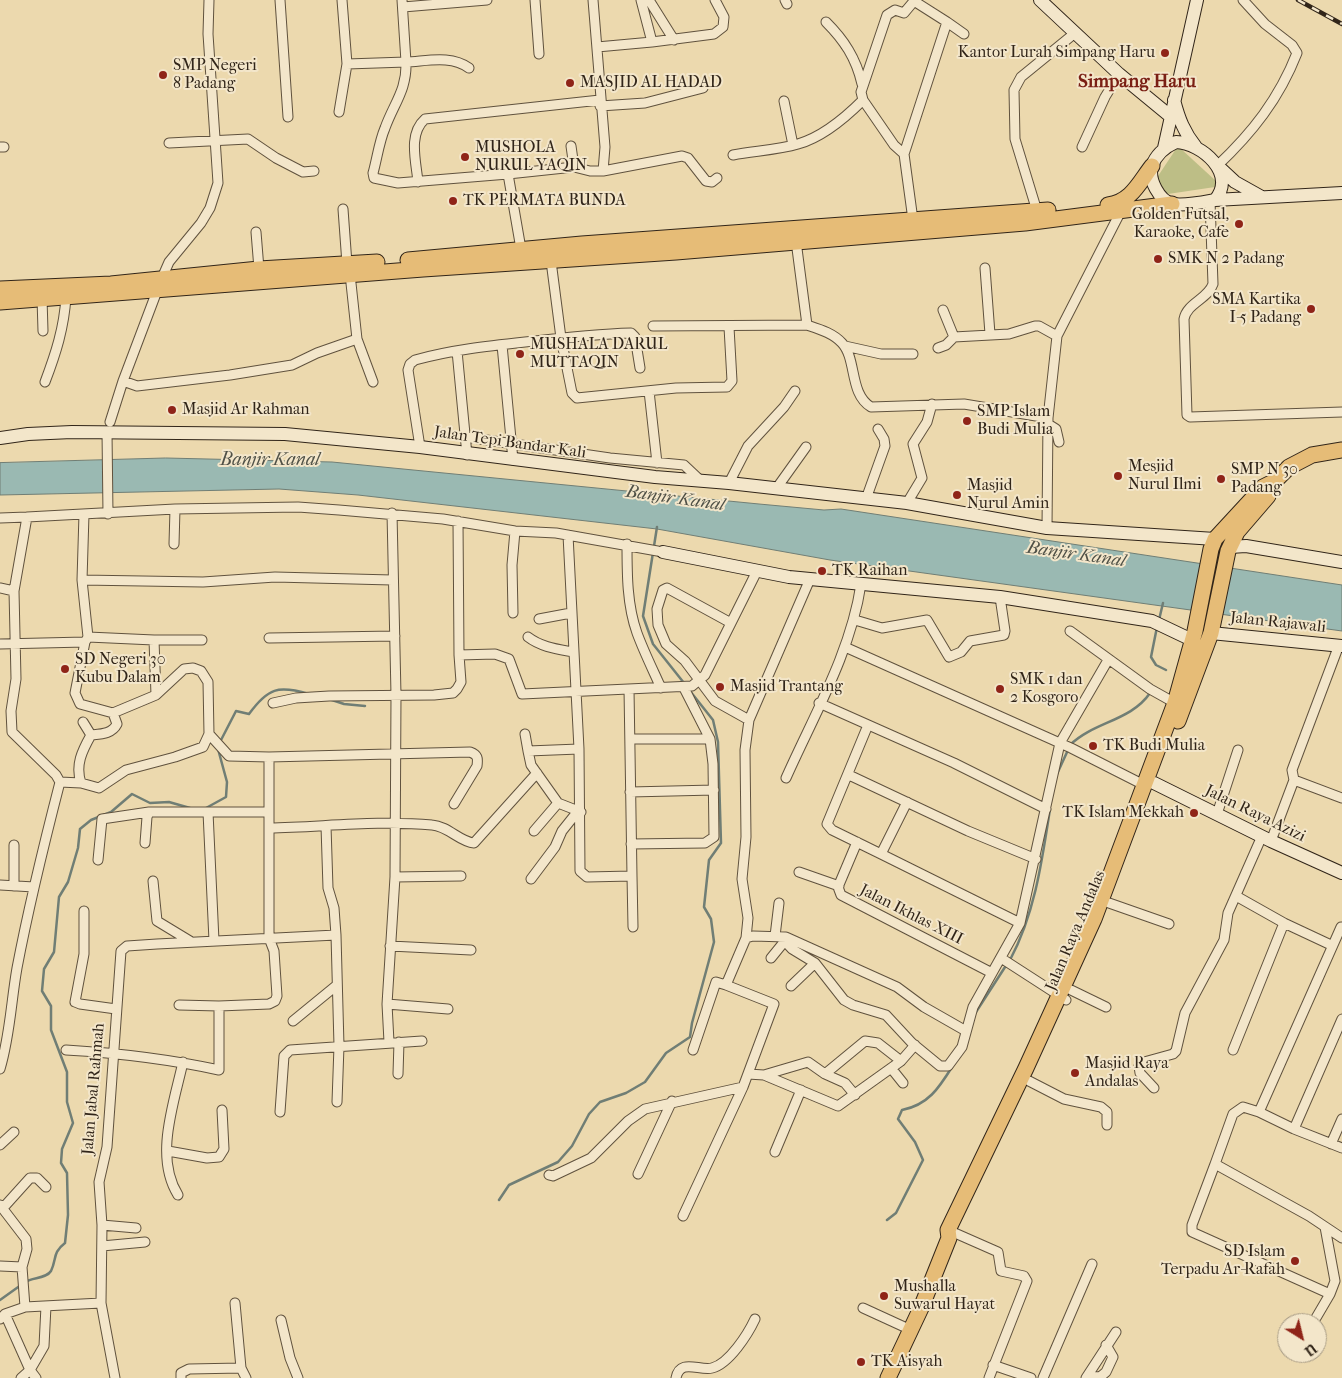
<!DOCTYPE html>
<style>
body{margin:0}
#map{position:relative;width:1342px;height:1378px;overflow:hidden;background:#ecd9ae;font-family:"IM FELL French Canon",serif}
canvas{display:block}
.north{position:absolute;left:1277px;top:1313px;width:50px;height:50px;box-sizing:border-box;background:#f3e6ca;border:1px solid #a59983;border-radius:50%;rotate:144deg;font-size:14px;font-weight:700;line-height:20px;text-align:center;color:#312519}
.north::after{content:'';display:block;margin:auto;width:18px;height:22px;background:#8f2418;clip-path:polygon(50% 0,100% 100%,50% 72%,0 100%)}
</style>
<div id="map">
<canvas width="1342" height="1378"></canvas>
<div class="north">U</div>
</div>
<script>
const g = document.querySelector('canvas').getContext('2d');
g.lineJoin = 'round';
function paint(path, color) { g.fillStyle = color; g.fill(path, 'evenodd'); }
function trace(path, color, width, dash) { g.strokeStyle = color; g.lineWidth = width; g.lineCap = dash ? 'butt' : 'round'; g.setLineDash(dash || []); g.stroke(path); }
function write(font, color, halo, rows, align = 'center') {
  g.font = font + ' "IM FELL French Canon",serif'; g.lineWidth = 4; g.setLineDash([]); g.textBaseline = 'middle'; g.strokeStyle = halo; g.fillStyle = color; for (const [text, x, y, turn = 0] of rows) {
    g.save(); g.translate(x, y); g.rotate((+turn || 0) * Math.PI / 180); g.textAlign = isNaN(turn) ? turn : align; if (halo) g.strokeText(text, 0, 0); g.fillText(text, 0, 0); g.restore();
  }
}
const green = new Path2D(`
 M1180 148 1216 181 1215 187 1168 194 1161 190 1158 176 1176 149Z`);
const water = new Path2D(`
 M166 458 332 462 759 504 824 510 841 509 1342 585V631L830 560 657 529 358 495 279 489 0 495V463Z`);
const stream = new Path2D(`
 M657 527 643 616 653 644 684 683
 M1159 620 1163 603
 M1157 627 1151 657 1156 665 1166 670
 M329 699 344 704 365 706
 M220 742 236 711 249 714C268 688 278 685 309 694
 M1070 745C1093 722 1131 721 1150 693
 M1057 774 1068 750
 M206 808 226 797 227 782 218 749
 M1010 960C1035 913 1042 861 1050 809
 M976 1012 1007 964
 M499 1200 509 1185 558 1162 572 1146 589 1114 600 1102 626 1093 645 1082 666 1053 690 1037 692 1023 714 942 711 919 704 907 709 860 721 843 718 742 713 720 690 691
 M887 1220 896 1213 923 1160 915 1142 898 1119 902 1110C928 1105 939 1088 952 1067
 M25 1282C33 1277 46 1279 51 1271 57 1259 52 1253 65 1243L68 1215 67 1173 61 1163 62 1149 73 1123 67 1102V1072L51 1030V1006L42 991 44 969 54 952 59 897 68 882 78 848 80 829 91 820 111 812 132 794 150 803 169 802 190 808
 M0 1300 21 1285`);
const street = new Path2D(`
 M280 0 288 117
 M535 0 539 54
 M593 0 605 147 603 171
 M641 0 652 42 714 34 723 27 724 17 715 0
 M649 0 674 40
 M785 0 787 4
 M403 7 487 0
 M826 22C844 40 856 58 862 84
 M947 22 964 34
 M597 47 652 42
 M347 64 406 62 402 0
 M469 68C451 55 428 61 406 62 407 90 394 103 385 128 379 142 377 159 373 173L374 178 398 183 508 174 521 249
 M784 101 793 145
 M600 106 645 103 703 88
 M339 112 347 64 342 0
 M169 143 248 139 276 158 303 172 314 171
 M571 146 574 167
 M0 147H4
 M1082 147 1105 97 1119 74
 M904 154 894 145 863 100 861 92 887 15 895 10 904 13 914 1 947 22 904 154 913 220
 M733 155C754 151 778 150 798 144 823 137 845 118 863 100
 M1217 166C1252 133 1279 99 1297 53L1292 45 1265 24 1243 0
 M508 174 574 167 590 171H603L682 156 688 158 706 181 712 182 717 178
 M418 182C416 161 408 134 425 119L600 100
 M1210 201 1213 284C1208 299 1187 303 1184 319L1187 415 1190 417 1342 412
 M343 209 347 264
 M1037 211 1015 139 1014 90 1021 77 1075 33
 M256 232 259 269
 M796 241 807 325
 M551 261 561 338 572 393 577 398 676 388 727 387 732 381 729 327
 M985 268 990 334
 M350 274 357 339 373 382
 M162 278 169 262 201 223 210 208 218 183 208 34 209 0
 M42 298 43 331
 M943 310 954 337
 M653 326 807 325C819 329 833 333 842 343 857 359 849 394 871 407L964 404 1048 418
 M502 345 513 460
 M845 346 881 354H913
 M938 348 946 345 954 337 1009 334 1035 326H1039L1057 336
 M457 351 467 455
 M123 381 137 386 230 375 292 365 317 353 357 339
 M45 382C56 353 64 328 66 297
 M649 391 657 463
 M110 422 123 381 157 291
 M1048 424 1056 429 1059 442
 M107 432 108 514
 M466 437 610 458 684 465 701 481
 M420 447 408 370 410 364 415 360C451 350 488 346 525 342 560 338 596 334 631 333L635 337 640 368
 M729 483 748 446 784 407 795 391
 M776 489 806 447
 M866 499 885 446 884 439 878 429
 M907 503 922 478 913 444 927 422 932 404
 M392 513 396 695 395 877 387 1004 448 1009
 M27 517 175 509 298 507 339 510 443 519 515 531 556 533 663 552
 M0 518 27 517 14 591 16 679 11 711 12 732 56 775 60 782C44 844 29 905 17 968 11 1002 10 1036 0 1069
 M1047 528 1048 418 1057 336 1123 207
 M568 535 579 749 580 871 587 877 632 876 629 689
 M174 544 175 509
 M627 544C627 574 627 605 637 633 644 652 653 670 661 688
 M82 580 203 582 275 577 392 580
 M0 588 14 591
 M513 613 512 565 515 531
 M539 619 571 613
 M855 620 882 628 927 620 949 657 961 652 970 641 1004 635 1005 631 1000 597
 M731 623 667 588 663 590 657 609 658 625 666 644 685 661 715 701 749 720
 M1070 631 1150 689 1175 703
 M88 637 154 640
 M528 637C541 647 557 649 573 652
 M269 638 395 636
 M0 644 85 642 88 637 82 580 84 514
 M845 647 1071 748 1144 785
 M459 655 495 654 509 659 522 694 692 686 705 675 757 571
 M156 695 154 640H202
 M273 703 296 698 329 696 434 695 453 693 457 689 461 682 459 655 458 521
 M819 703 954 763 1046 809
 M83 722 91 735
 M868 725 827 824 832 830 881 854
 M209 734 229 756 269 757
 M525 734 528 751
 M631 739H710
 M579 749 528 751 531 765 558 803 581 812
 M849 775 968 831 1036 859
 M786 778C814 715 851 652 861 584
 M1294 780 1342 798
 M60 782 81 783 99 788 126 770 175 757 203 747 209 734 208 682 201 671 193 668 184 669 156 695 113 713 80 704 75 693 85 642
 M81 783C75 765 82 751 91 735 101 734 112 734 117 724L113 713
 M630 792 714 790
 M907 802 881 854 1020 923
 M208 812 214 941
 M269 812V828C323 827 378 820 432 825 448 826 460 842 474 843L537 773
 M1217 814 1238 750
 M534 831 558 803
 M1271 841 1294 780 1292 770 1339 645
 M857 842 838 887 841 895 992 973
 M145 843 147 817 149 812H269V757L470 752C478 755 478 758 477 766L454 804
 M631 844 705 843 714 837 713 764 710 739 684 688
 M98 860 102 819 149 812
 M799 872 839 886
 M632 876 633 927
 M395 877 461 876
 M531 879 555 847 562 831 578 811
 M153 881 157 921 190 941
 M0 885 34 887
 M14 886V845
 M1109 903 1169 924
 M84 911V954L75 1002 80 1004 116 1009
 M1284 923 1331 945
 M336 935 339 1046 337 1102
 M775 936 779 903
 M781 937 792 949 815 963 844 1000 853 1005 886 1015 912 1043 940 1066H948L962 1047 973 1007 1020 923 1060 743 1108 660
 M746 938 748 918 742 879 746 837 745 750 749 720 810 579
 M390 946 471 950
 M771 958 784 942
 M1001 958 1066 1000
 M791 986 815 963
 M1071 990 1106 1007
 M387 1004 389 1042
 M179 1005 219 1006
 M293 1021 337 985
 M66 1050C117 1053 168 1059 219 1070V1006L269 1004 275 1001 277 996 274 951 269 938V828
 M693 1050 716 982 726 985
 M1233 1050 1284 923 1236 896
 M891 1068 903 1083
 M398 1074 399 1042
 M748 1074 764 1075 838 1106 901 1061 915 1045
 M825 1074 865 1041 878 1043 901 1061
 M764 1075 808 1062 825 1074 845 1083 855 1095
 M1029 1081 1064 1099 1101 1107 1107 1112V1125
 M1154 1088 1140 1073 1139 1066 1144 1062 1173 1054 1176 1051 1185 1013 1224 940 1228 913 1262 836
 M280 1112 284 1056 290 1050 422 1041
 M1259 1112 1341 927
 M1294 1129 1342 1019
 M1331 1144 1342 1119
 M0 1145 14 1132
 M1342 1148 1294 1129 1259 1112 1243 1107 1233 1114 1215 1164 1309 1216 1342 1238
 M168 1151 207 1158 219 1157 224 1149 222 1110
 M775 1152 801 1090
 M1215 1164 1192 1225V1232L1330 1294
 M638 1174 672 1101
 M549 1175 553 1176 591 1158 628 1121 645 1109 743 1087
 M178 1195C154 1157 174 1103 183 1062
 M0 1205 26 1239 27 1249 22 1267 25 1307 5 1314 0 1319
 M3 1208 30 1178H37L46 1187
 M683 1216 743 1087 774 1004 726 985 746 938 753 936 786 937 897 987 924 1007 966 1031
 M102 1225 136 1228
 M948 1230 998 1252 1001 1271 1024 1276 1027 1281 989 1378
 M102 1246 145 1242
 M0 1266 22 1267
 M235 1303 241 1368 246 1378
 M25 1307 101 1303
 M863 1308 911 1330
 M5 1314 30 1370 21 1378
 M281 1320 290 1358 298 1378
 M1313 1323 1330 1294 1335 1281 1325 1227
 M993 1365 1031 1378
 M1088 1376 1100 1377 1106 1372 1113 1357 1106 1345
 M36 1378 30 1370 44 1346 46 1306
 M115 1378 101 1303 102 1225 99 1182 107 1147 121 951 127 946 157 944 336 935 334 908 328 888 326 826
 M181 1378V1373L189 1369 241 1368
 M676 1378C680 1358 699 1371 712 1368 729 1364 748 1334 755 1319
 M1043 1378 1092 1264
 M1086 1378 1116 1332`);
const secondary = new Path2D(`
 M1040 0 1119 74 1170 116
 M1174 100C1179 119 1184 132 1196 147
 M1176 142C1202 143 1237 174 1215 200 1204 202 1185 206 1173 204 1159 201 1148 179 1152 166 1156 154 1165 147 1176 142Z
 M1164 148 1197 0
 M1221 169 1235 182 1260 196
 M1215 200 1342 193
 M0 438 28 434 72 432 285 434 420 447 655 477 729 483 907 503 1047 528 1215 539
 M1230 547 1246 546 1342 562
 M663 552 789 577 1000 597 1152 621 1192 640
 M1211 633 1342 646
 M1154 783 1271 841 1342 873`);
const primary = new Path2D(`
 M1108 205C1131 202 1139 183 1152 166
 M408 260 582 244 1048 210
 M0 289 111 284 259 269 377 262
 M0 302 423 269 676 252 1025 223 1172 204
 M1178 721 1211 633 1228 551 1237 532 1268 496
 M888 1378 921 1308 949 1238 948 1230 1026 1068 1094 919 1175 703 1195 631 1211 549 1215 539 1263 487 1275 481 1289 467 1312 455 1342 450`);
const rail = new Path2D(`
 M1298 0 1342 24`);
const markers = [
 [1165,53,5,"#8f2418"],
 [163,75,5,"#8f2418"],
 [570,83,5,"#8f2418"],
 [465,157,5,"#8f2418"],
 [453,201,5,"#8f2418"],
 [1239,224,5,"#8f2418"],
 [1158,259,5,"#8f2418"],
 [1311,309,5,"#8f2418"],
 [520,354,5,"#8f2418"],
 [172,410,5,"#8f2418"],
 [967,421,5,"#8f2418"],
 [1118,476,5,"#8f2418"],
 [1221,479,5,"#8f2418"],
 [957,495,5,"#8f2418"],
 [822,571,5,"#8f2418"],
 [65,669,5,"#8f2418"],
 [720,687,5,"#8f2418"],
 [1000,689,5,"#8f2418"],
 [1093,746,5,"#8f2418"],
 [1194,813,5,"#8f2418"],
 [1075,1073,5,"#8f2418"],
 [1295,1261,5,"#8f2418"],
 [884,1296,5,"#8f2418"],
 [861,1362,5,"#8f2418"]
];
const poiNames = [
 ["Kantor Lurah Simpang Haru",1155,53,"right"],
 ["SMP Negeri",173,66],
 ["8 Padang",173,84],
 ["MASJID AL HADAD",580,83],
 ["MUSHOLA",475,148],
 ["NURUL YAQIN",475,166],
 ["TK PERMATA BUNDA",463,201],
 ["Golden Futsal,",1229,215,"right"],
 ["Karaoke, Cafe",1229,233,"right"],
 ["SMK N 2 Padang",1168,259],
 ["SMA Kartika",1301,300,"right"],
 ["I-5 Padang",1301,318,"right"],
 ["MUSHALA DARUL",530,345],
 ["MUTTAQIN",530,363],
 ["Masjid Ar Rahman",182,410],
 ["SMP Islam",977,412],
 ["Budi Mulia",977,430],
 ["Mesjid",1128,467],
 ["Nurul Ilmi",1128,485],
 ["SMP N 30",1231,470],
 ["Padang",1231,488],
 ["Masjid",967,486],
 ["Nurul Amin",967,504],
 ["TK Raihan",832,571],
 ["SD Negeri 30",75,660],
 ["Kubu Dalam",75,678],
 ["SMK 1 dan",1010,680],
 ["2 Kosgoro",1010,698],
 ["Masjid Trantang",730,687],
 ["TK Budi Mulia",1103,746],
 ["TK Islam Mekkah",1184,813,"right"],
 ["Masjid Raya",1085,1064],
 ["Andalas",1085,1082],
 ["SD Islam",1285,1252,"right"],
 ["Terpadu Ar-Rafah",1285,1270,"right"],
 ["Mushalla",894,1287],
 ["Suwarul Hayat",894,1305],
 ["TK Aisyah",871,1362]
];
const streetNames = [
 ["Jalan Tepi Bandar Kali",510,443,8],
 ["Jalan Rajawali",1278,623,6],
 ["Jalan Raya Azizi",1255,814,26],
 ["Jalan Ikhlas XIII",911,915,27],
 ["Jalan Raya Andalas",1076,931,-67],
 ["Jalan Jabal Rahmah",94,1089,-85]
];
const waterNames = [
 ["Banjir Kanal",270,461],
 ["Banjir Kanal",675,499,8],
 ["Banjir Kanal",1076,555,8]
];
const quarterNames = [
 ["Simpang Haru",1137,82]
];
paint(green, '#bdbe86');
paint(water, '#9ab9b2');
trace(water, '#707e75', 1);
trace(stream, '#707e75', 2.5);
trace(street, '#60523e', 11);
trace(secondary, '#312519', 14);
trace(primary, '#312519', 17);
trace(street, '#f3e6ca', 9);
trace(secondary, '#f3e6ca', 12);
trace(primary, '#e6bc77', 15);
trace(rail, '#312519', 4.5);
trace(rail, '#f3e6ca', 2.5, [8]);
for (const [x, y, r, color] of markers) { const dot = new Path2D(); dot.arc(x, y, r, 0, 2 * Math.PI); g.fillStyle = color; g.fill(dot); trace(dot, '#f3e6ca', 2); }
write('16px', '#312519', '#f3e6ca', poiNames, 'left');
write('16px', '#312519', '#f3e6ca', streetNames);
write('italic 18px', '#505147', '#f3e6ca', waterNames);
write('bold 19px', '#7a1f14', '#f3e6ca', quarterNames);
</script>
